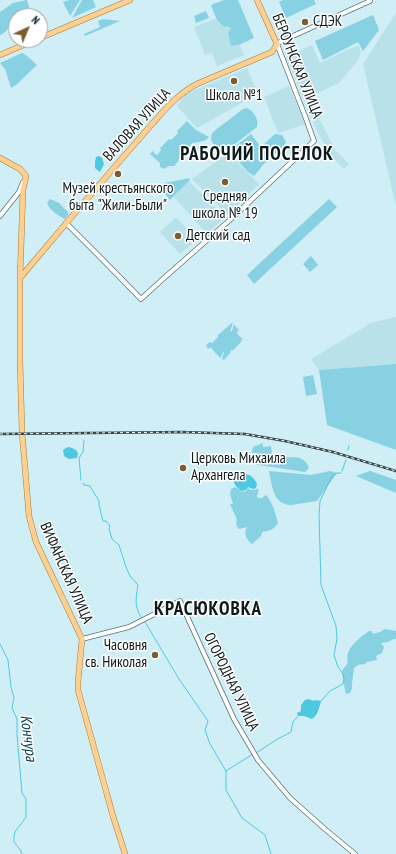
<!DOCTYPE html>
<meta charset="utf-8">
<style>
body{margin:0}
#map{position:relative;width:396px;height:854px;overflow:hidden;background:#cfeef6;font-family:"PT Sans Narrow",sans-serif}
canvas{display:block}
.north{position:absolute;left:8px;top:8px;width:40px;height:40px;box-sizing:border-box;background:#fff;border:1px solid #9ea3a4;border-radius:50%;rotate:44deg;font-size:11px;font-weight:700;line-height:16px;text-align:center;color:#0d181b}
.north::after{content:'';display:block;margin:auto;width:14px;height:18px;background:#7c5c32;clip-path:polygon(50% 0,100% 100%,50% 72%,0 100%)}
</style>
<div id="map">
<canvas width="396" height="854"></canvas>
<div class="north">N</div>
</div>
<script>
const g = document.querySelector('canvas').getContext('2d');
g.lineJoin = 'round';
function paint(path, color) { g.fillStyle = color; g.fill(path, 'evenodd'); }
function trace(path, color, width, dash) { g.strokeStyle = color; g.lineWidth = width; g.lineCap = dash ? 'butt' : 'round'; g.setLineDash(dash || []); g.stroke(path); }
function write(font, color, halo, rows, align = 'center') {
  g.font = font + ' "PT Sans Narrow",sans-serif'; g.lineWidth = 3; g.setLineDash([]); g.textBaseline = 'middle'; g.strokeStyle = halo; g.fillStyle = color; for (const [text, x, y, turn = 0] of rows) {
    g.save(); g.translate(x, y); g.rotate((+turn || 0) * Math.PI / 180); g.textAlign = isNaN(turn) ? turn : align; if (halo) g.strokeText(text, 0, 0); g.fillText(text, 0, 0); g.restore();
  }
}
const built = new Path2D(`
 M396 13V206L363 64Z
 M228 14 244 55 217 66 212 53 205 55 194 27Z
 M312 45 320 63 358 45 361 52 358 60 339 83 309 97 335 150 349 164 344 169 329 153 318 133 286 57Z
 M247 68 258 94 197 128 177 106 186 94Z
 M289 86 305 124 278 133 264 97Z
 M228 153 259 184 228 215 192 179Z
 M189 181 225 217 207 234 174 197Z
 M176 217 197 240 180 254 160 232Z
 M396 317V364L319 370 311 359 371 323Z`);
const green = new Path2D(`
 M27 0 32 16H16V23C8 26 7 33 0 35V12L13 3Z
 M69 0H80L70 16 63 2Z
 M82 0H93L96 7 72 18Z
 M224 0H238L254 38 241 44 231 46 228 32 231 29 228 26 225 27C217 22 214 14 211 5Z
 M283 0H314L316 4 286 18 279 2Z
 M206 11 209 18 196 23 194 16Z
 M373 15 379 30 363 51 358 42 323 60 315 41Z
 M103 19 120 21 85 36 84 34 100 27 98 21Z
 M22 53 26 55 37 65 16 85 11 88 5 69 0 63Z
 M247 108C254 111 259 120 257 127L227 150C220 152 213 146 211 139 211 136 212 134 213 132L243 109Z
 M187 121 196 130 209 137C205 142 198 142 192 143L182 156 179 157V160L174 166H169L164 169 160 167V163L150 154 153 151 156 155 158 154 161 150 160 148 169 139 171 140 178 133 177 131Z
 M251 134 261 147 275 134 282 135 286 142 283 147 264 164 254 176 248 172 229 151Z
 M190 178 189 181 170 200 161 189 164 183Z
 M50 199 59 203 68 212V215L65 219C59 216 49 210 47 203Z
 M329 199 337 207 254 284 247 275Z
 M311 256 318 265 310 272 303 264Z
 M233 322 230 332 232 331 234 324 235 326 239 330 235 335 237 333 243 340H240L242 341 232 351 231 350 230 351 231 352 224 360 222 359 224 352H223L221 357 220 358 211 348 212 347 208 349 206 345 210 342 213 344 212 343 218 337V335Z
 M396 364V450L327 425 319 370Z
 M313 375 317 394 306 396 303 377Z
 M263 443V447L271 446 272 454C277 456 283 457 288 457 290 458 293 457 295 457 301 457 308 462 309 468L305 472 245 463 259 458V456L257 453H252L253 447Z
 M269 471 311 475 330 471 337 473 317 501C308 502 300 504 291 505 273 505 272 485 269 471Z
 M370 471 396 480V493L356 476Z
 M235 487 243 492 246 491 248 488 251 490 259 489 257 496 258 498H262L266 495C273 503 275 512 278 523 274 529 270 531 262 532L261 536 252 544C247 540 243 534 247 527L239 529C234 524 238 522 236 517 234 513 232 509 230 504H233L230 494 231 489Z
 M385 629 396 631V639H394L388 642 381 643 384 647 382 653 376 656 377 660 367 662 365 664 358 665 354 668 352 683V689L350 693 346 694 344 685 342 670C352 661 345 661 348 653 351 644 362 636 369 631H372L373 634 380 632Z`);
const water = new Path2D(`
 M99 156 102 158 104 164 100 172 95 168V162L96 157Z
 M69 447C75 449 80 451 77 458L69 459 64 456 63 450 66 448Z
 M238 472C247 475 252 473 257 484L256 488 253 489 248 487 246 490 242 491C236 488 231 481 234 474Z
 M309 699C314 702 316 699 321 701V702C318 709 319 714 312 719L304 716H298L297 713 301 711V705L305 700Z`);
const stream = new Path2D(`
 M348 450 349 446
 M342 471 346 460
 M81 480 79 458 83 452 84 440
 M83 483 84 485 90 486 99 501V505L103 521H106L110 526 109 529 112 539 119 545 126 567 130 576 138 585C136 598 134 606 141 617
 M145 622 179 679 208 721 205 730 210 744 226 771
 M0 644 8 660 11 687 14 698 12 708 17 719V735L22 793 26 799V817L15 832 14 836V842L21 851 22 854
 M321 701 330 691 343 684 344 679 343 674 338 667 334 655 337 639 336 626 321 585 319 514 320 501 332 476 337 473H341
 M256 753 276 740 291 732 293 722 298 716
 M253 754 226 771V790L242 818 265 835 271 854`);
const minor = new Path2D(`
 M0 216 19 192 23 182
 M66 223 101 258 141 299 164 278 231 219 314 141 305 116 277 44 282 41 370 1V0
 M82 639 129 627 180 601 234 719 258 760 290 798 326 830 355 854`);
const major = new Path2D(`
 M40 38 130 0
 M0 55 35 40
 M0 158 20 169 26 176 23 190 20 278V360L22 432 29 516 36 542 82 639 78 682V690L113 816 125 854
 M20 278C55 236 90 195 125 155 135 144 144 133 153 123 167 107 180 92 199 83L272 52 277 44 257 0`);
const rail = new Path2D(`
 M0 434 182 432 245 434 285 441 333 452 396 471`);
const markers = [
 [305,22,4,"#7c5c32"],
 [234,81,4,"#7c5c32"],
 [118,174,4,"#7c5c32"],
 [225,182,4,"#7c5c32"],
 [178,236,4,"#7c5c32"],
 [183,468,4,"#7c5c32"],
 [155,655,4,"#7c5c32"]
];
const poiNames = [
 ["СДЭК",313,22],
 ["Школа №1",234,96,"center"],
 ["Музей крестьянского",118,189,"center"],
 ["быта \"Жили-Были\"",118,206,"center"],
 ["Средняя",225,197,"center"],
 ["школа № 19",225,214,"center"],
 ["Детский сад",186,236],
 ["Церковь Михаила",191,459],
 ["Архангела",191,476],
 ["Часовня",147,646,"right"],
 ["св. Николая",147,663,"right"]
];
const streetNames = [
 ["БЕРОУНСКАЯ УЛИЦА",297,66,68],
 ["ВАЛОВАЯ УЛИЦА",137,125,-48],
 ["ВИФАНСКАЯ УЛИЦА",66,573,66],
 ["ОГОРОДНАЯ УЛИЦА",231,682,64]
];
const waterNames = [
 ["Кончура",28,738,83]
];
const districtNames = [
 ["РАБОЧИЙ ПОСЕЛОК",257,155],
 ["КРАСЮКОВКА",208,610]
];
paint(built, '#b9e1e9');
paint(green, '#87d1e2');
paint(water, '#4ec7e0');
trace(stream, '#4ec7e0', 1);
trace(minor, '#58747a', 5.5);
trace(major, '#a87b39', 6);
trace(minor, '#fff', 4);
trace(major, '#fdd092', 5);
trace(rail, '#37464a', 2.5);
trace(rail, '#fff', 1, [3]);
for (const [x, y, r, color] of markers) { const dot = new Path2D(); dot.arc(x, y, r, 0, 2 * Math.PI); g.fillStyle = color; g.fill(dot); trace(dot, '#fff', 1.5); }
write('15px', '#0d181b', '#fff', poiNames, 'left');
write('15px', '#0d181b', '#fff', streetNames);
write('italic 16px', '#0c434e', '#fff', waterNames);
g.letterSpacing = '1px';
write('bold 19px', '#0d181b', '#fff', districtNames);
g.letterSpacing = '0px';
</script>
